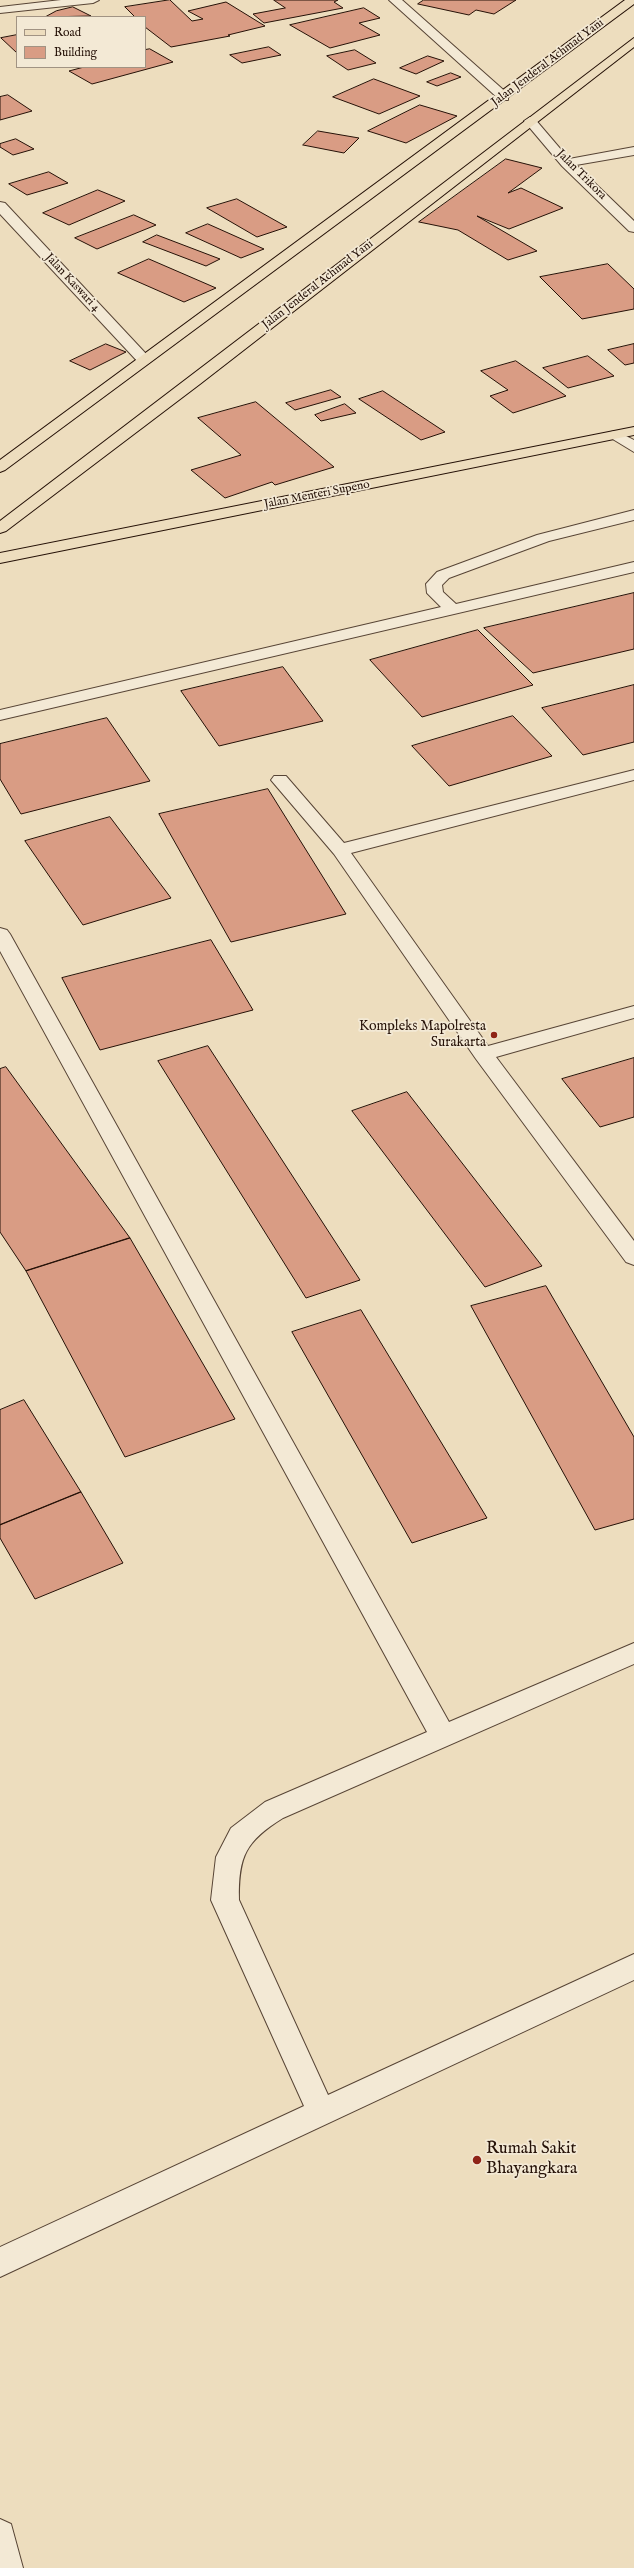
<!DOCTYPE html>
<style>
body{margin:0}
#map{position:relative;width:634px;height:2568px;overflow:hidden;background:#edddbe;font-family:"IM FELL English",serif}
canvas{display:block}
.legend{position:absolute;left:16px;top:16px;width:130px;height:52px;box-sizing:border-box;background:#f3e9d5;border:1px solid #a19383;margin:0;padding:5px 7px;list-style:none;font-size:12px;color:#251107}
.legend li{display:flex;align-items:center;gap:8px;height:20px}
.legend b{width:20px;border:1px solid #a19383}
</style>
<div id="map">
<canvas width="634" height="2568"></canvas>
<ul class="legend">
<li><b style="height:5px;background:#edddbe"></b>Road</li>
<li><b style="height:11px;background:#d99c84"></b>Building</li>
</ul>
</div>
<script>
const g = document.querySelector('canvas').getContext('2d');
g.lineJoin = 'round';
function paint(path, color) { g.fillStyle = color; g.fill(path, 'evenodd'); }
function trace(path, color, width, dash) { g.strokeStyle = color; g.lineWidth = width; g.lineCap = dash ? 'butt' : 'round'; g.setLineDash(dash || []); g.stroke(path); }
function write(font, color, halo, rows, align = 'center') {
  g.font = font + ' "IM FELL English",serif'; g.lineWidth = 3.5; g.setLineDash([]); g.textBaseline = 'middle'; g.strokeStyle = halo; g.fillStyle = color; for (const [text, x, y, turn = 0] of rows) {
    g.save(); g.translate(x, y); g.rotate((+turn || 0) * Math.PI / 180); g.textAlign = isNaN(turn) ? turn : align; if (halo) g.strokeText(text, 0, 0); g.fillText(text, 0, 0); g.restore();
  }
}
const building = new Path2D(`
 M170 0 192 21 203 19 188 11 226 2 265 26 228 35 230 36 171 47 145 27V17H135L125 7Z
 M274 0H338L334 2 343 8 264 23 253 14 285 8Z
 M424 0H516L494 14 476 10 469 15 418 4Z
 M73 7 91 16 45 17 56 11Z
 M364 8 380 18 359 23 380 35 330 48 290 25Z
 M17 35V53L1 38Z
 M269 47 281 55 242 63 230 55Z
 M150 49 173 62 92 84 69 71 84 67H145V50Z
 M355 50 376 63 348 70 327 56Z
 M428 56 444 61 416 74 400 68Z
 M451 73 461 77 437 86 427 82Z
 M374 79 420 96 379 114 333 97Z
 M8 95 32 111 0 120V97Z
 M420 105 457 116 406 143 368 131Z
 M318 131 359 138 344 153 303 145Z
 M16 139 34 149 13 155 0 147V144Z
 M506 159 542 168 508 193 521 188 563 208 509 229 477 216 537 251 508 260 458 230 419 222Z
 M49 172 68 183 27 195 9 184Z
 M98 190 125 201 69 225 43 213Z
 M237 199 287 227 257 237 207 208Z
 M134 215 156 225 97 249 75 238Z
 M208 224 264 249 241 258 186 233Z
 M157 235 220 259 206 266 143 242Z
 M149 259 216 288 184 302 118 273Z
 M608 264 634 289V309L582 319 540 277Z
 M106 344 126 352 90 370 70 361Z
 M634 344V363L625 365 608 350Z
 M588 356 614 376 568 388 543 368Z
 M516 361 566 396 513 413 490 396 508 390 481 371Z
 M331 390 341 397 295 410 286 403Z
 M383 391 445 432 421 440 359 399Z
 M256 402 334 467 275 485 272 482 225 498 191 470 241 455 198 418Z
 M345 404 356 413 321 421 315 415Z
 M634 593V649L533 673 484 628Z
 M478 630 533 685 422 717 370 660Z
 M283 667 323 721 219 746 181 691Z
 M634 685V742L583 755 542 708Z
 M513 716 552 756 449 786 412 746Z
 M107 718 150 781 21 814 0 779V744Z
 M268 789 346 914 231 942 159 814Z
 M110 817 171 898 83 925 25 841Z
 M211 940 253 1010 100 1050 62 978Z
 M208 1046 360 1280 306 1298 158 1061Z
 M634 1058V1117L600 1127 562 1079Z
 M6 1067 130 1238 26 1271 0 1232V1069Z
 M407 1092 542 1266 485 1287 352 1111Z
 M130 1238 235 1419 125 1457 26 1271Z
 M546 1286 634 1437V1519L595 1530 471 1306Z
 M361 1310 487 1518 412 1543 292 1332Z
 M24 1400 81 1492 0 1525V1410Z
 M81 1492 123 1563 35 1599 0 1538V1525Z`);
const minor = new Path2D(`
 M61 0H99L93 3 0 13V7Z
 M389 0H402L508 94V100H500Z
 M530 117 534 118 569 159 634 147V155L576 165 634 221V232L629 231 562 166 524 121Z
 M0 202 5 203 149 357 151 360 149 363H139L0 214Z
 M616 431 634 440V452L611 438 609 435 611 432Z
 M634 510V520L549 541 449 578 442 585 443 592 456 604 634 562V572L0 720V710L441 607 427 593 426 584 437 572 537 535Z
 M634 770V780L351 853 488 1046 634 1006V1018L496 1057 634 1241V1265L626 1262 476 1059 334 854 271 780 274 776H286L344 843Z
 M0 928 7 930 10 934 449 1722 634 1643V1664L283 1818C246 1841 238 1856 239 1900L328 2095 634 1954V1980L0 2277V2247L304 2106 211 1900 216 1857 231 1828 265 1802 427 1732 0 951Z
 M0 2519 11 2524 23 2568H0Z`);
const major = new Path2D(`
 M625 0H634V4L5 470 0 472V460Z
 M634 38V47L200 384 6 531 0 533V521Z
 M634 427V435L0 563V553Z`);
const markers = [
 [494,1035,4,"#8f2418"],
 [477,2160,5,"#8f2418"]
];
const farStreetnames = [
 ["Jalan Jenderal Achmad Yani",548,63,-37],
 ["Jalan Trikora",581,175,45],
 ["Jalan Kaswari 4",72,283,47],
 ["Jalan Jenderal Achmad Yani",318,285,-38],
 ["Jalan Menteri Supeno",317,495,-11]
];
const poiNames = [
 ["Kompleks Mapolresta",486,1027],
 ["Surakarta",486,1043]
];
const nearPoinames = [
 ["Rumah Sakit",486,2150],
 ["Bhayangkara",486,2170]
];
paint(building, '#d99c84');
trace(building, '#251107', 1);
trace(minor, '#574435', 2);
trace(major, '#251107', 2);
paint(minor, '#f3e9d5');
paint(major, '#edddbe');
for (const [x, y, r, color] of markers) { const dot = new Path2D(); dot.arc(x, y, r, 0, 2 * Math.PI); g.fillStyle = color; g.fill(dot); trace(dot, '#f3e9d5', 1.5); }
write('12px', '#251107', '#f3e9d5', farStreetnames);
write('14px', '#251107', '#f3e9d5', poiNames, 'right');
write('17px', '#251107', '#f3e9d5', nearPoinames, 'left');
</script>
